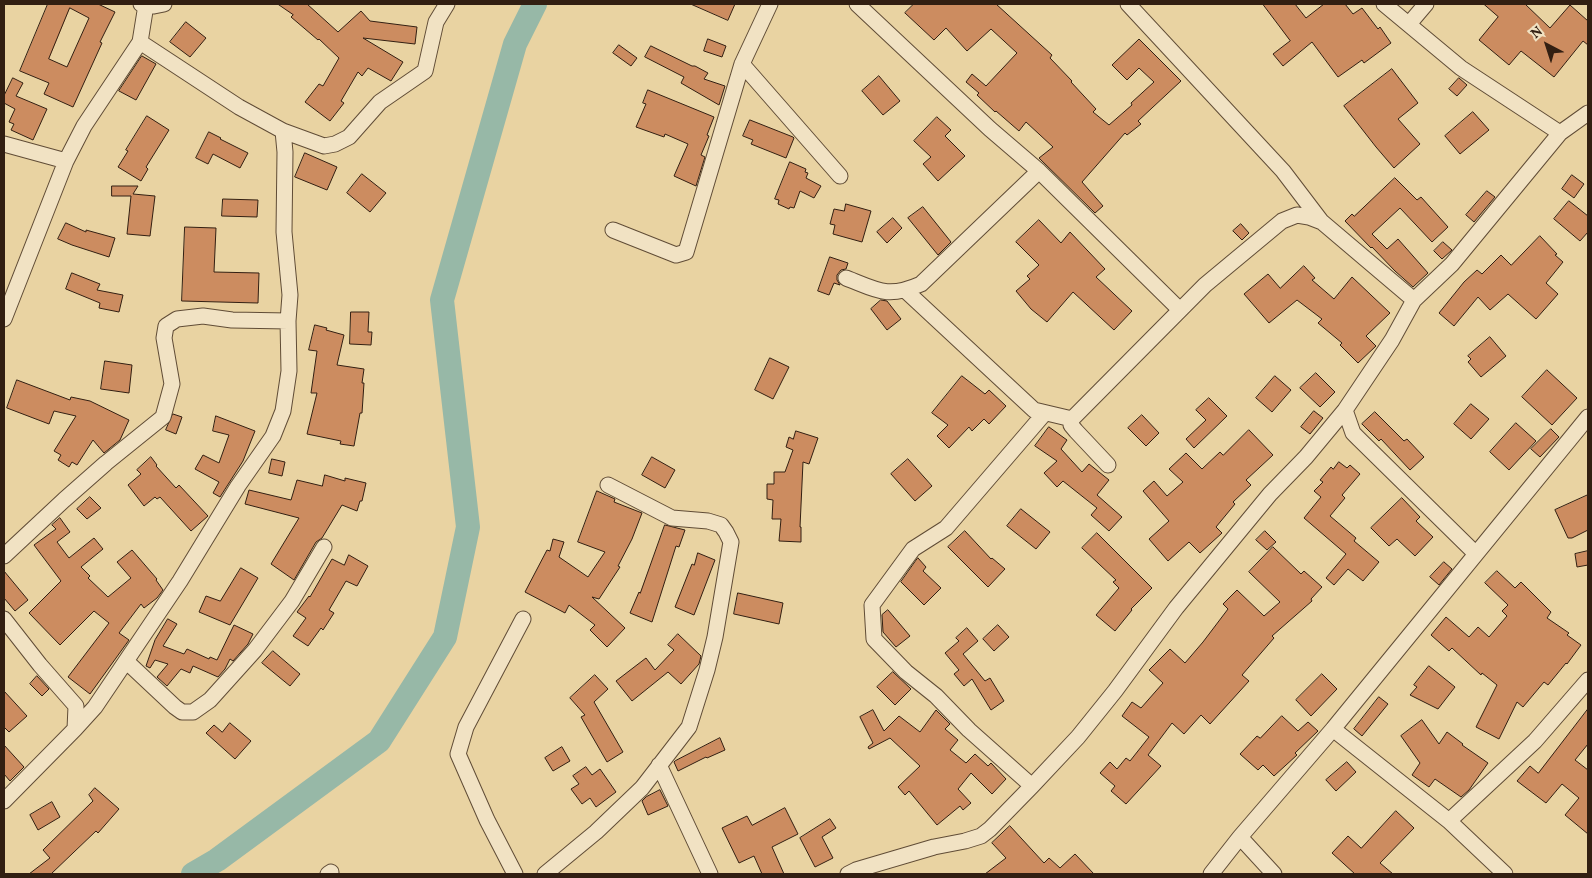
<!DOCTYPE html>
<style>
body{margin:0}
#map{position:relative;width:1592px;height:878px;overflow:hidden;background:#e9d3a2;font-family:Vollkorn,serif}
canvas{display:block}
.frame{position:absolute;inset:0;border:5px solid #321f12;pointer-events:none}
.north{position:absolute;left:1522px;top:20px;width:50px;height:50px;-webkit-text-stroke:4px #f1e2c3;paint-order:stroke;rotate:320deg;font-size:14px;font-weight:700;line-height:20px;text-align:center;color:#321f12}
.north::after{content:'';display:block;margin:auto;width:18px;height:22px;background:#321f12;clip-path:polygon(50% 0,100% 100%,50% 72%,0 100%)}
</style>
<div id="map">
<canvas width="1592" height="878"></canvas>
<div class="frame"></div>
<div class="north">N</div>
</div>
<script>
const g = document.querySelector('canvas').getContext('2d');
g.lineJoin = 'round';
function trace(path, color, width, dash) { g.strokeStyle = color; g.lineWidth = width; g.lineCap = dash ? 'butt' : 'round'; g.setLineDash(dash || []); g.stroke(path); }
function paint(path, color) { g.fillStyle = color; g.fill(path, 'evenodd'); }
const river = new Path2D(`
 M193 874 217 860 379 741 445 637 468 527 442 300 515 44 535 4`);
const building = new Path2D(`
 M48 4H98L115 12 100 42 102 43 73 107 44 94 49 83 20 71ZM70 8 89 18 67 67 49 59Z
 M278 4H307L338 32 361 11 370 21 417 27 415 44 363 38 403 62 391 81 368 68 362 76 358 72 341 101 344 103 330 121 305 102 319 84 323 86 339 58 319 39 318 40 291 17 293 15Z
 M691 4H735L728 20Z
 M914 4H996L1052 55 1050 58 1072 81 1071 82 1096 109 1093 112 1109 125 1132 105 1131 103 1154 82 1139 68 1127 80 1112 65 1139 39 1181 81 1138 121 1141 124 1127 135 1125 133 1082 182 1103 206 1095 213 1039 158 1053 147 1026 122 1019 131 996 111 995 112 977 95 979 93 966 82 972 74 986 86 1017 53 991 29 967 51 946 28 934 40 905 13Z
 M1263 4H1295L1306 18 1324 4H1345L1353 14 1362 8 1378 29 1380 27 1391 43 1364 63 1362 60 1338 77 1312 42 1283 66 1273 54 1290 41Z
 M1484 4H1525L1550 28 1570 5 1588 21V45L1583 41 1554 77 1521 51 1509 65 1479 40 1498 17Z
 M186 22 206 38 190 57 170 42Z
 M708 39 726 46 722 57 704 51Z
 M619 45 637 58 631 66 613 53Z
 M651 46 692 66H695L708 73 704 79 725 86 719 105 681 83 684 77 645 57Z
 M142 56 156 64 136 100 119 91Z
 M1392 69 1418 103 1398 119 1420 144 1394 168 1376 147 1344 106Z
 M879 76 900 101 883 115 862 91Z
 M13 78 23 83 16 96 47 109 33 140 11 130 14 124 9 122 15 109 4 103V96Z
 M1459 78 1467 85 1457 96 1449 89Z
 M648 90 714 117 707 135 709 136 701 155 705 157 696 186 674 176 688 144 665 134 664 137 636 127 646 104 643 103Z
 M1473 112 1489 130 1460 154 1445 136Z
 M147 116 169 130 146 167 148 169 141 181 118 167 128 151 126 150Z
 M937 117 951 130 945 136 965 156 938 181 923 164 931 157 914 141Z
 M750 120 793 137 794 138 786 158 751 144 753 140 743 136Z
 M209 132 221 138 220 139 248 153 240 168 213 154 208 164 196 158Z
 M305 153 337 167 327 190 295 177Z
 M790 162 806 169 805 172 808 173 806 178 821 186 814 198 800 191 794 208 790 207 789 209 778 204 779 200 775 199Z
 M362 174 386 193 370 212 347 193Z
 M1572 175 1584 184 1574 198 1562 189Z
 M1395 178 1417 200 1421 197 1448 227 1432 242 1400 208 1372 234 1387 249 1398 239 1428 273 1413 287 1395 271 1372 247 1371 248 1345 221 1352 214 1354 216Z
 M112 186H138L133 194 155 196 150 236 127 234 131 196H112Z
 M1487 191 1495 197 1474 222 1466 215Z
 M223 199 258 200 257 217 222 216Z
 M1569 201 1588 216V232L1580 241 1554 219Z
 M846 204 871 211 862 242 833 234 835 225 830 224 834 209 844 211Z
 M923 207 951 242 938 255 908 218Z
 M893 218 902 228 887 243 877 232Z
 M1039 220 1061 243 1070 232 1105 269 1096 277 1132 311 1114 330 1073 292 1047 322 1031 309 1016 291 1030 279 1027 276 1039 265 1016 242Z
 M66 223 86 232V230L115 238 109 257 72 245 58 239Z
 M1241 224 1249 233 1242 240 1233 231Z
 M185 227 216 228 214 272 259 273 258 303 182 301Z
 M1540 236 1557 254 1555 255 1563 262 1546 283 1558 294 1536 319 1508 294 1490 310 1478 297 1454 326 1439 313 1464 282 1477 270 1482 274 1501 255 1511 265Z
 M1443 242 1452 250 1442 259 1434 251Z
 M830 257 848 263 846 269 841 270 837 275V280L840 285 834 283 829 295 818 291Z
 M1304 266 1315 278 1312 280 1334 299 1352 277 1390 313 1366 336 1376 346 1358 363 1340 345 1342 343 1318 323 1322 319 1297 300 1269 323 1244 294 1268 274 1280 288Z
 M72 273 100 284 97 290 123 295 119 312 99 308 100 303 66 289Z
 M881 300 887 301 901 319 887 330 871 309Z
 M351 312H369L368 332H372L371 345 350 344Z
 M315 325 327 328 326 330 344 335 337 365 364 369 362 383H364L362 413H360L354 446 340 444 341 441 307 434 317 393H311L317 351 309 350Z
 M1490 337 1506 356 1481 377 1468 362 1471 359 1468 356Z
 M770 358 789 367 773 399 755 390Z
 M105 361 132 365 129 393 101 389Z
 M1547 370 1577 398 1552 425 1522 397Z
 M1316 373 1335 392 1320 407 1300 388Z
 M962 376 985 394 989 390 1006 406 989 424 984 419 972 431 969 427 949 448 937 436 948 425 932 413Z
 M1275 376 1291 390 1272 412 1256 398Z
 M17 380 70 400 71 397 90 401 129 420 120 440 104 453 93 440 77 465 72 462 69 467 58 460 61 455 54 451 76 416 54 411 49 424 7 408Z
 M1209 398 1227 416 1194 448 1186 439 1206 420 1196 410Z
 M1471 404 1489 419 1471 439 1454 424Z
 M1314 411 1323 418 1310 434 1301 427Z
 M1375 412 1404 441 1407 439 1424 457 1410 470 1381 439 1379 441 1362 424Z
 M173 414 182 417 176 434 166 430Z
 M1142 415 1159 433 1146 446 1128 428Z
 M216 416 255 431 243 461 220 497 213 493 219 482 195 469 203 455 219 463 229 435 213 431Z
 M1516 423 1536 441 1509 470 1490 452Z
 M1049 427 1067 440 1061 449 1082 472 1089 464 1109 480 1097 495 1122 517 1109 531 1091 515 1097 508 1063 481 1057 487 1044 473 1057 461 1035 446Z
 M1551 429 1559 437 1540 457 1531 449Z
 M1249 430 1273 455 1246 480 1251 485 1233 502 1235 504 1216 527 1222 533 1200 553 1189 542 1168 561 1149 539 1169 521 1143 491 1154 481 1167 496 1183 482 1169 469 1186 453 1202 469 1220 452 1223 455Z
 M796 431 818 438 809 464 803 462 800 527H801V542L779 541 781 519H772L773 500 767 499V484H774V472H785L793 450 786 447 789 437 793 439Z
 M151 457 157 465 156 466 176 488 179 485 208 516 191 531 160 497 157 499 155 497 144 506 128 485 141 474 137 470Z
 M652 457 675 470 665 488 642 475Z
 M272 459 285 462 282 476 269 473Z
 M908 459 932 486 915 501 891 474Z
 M1339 462 1347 468 1350 465 1360 474 1342 495 1345 498 1330 516 1356 538 1354 541 1379 562 1363 581 1348 569 1334 585 1326 578 1346 554 1304 518 1321 497 1314 491 1323 482 1320 480 1331 467 1333 469Z
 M325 475 345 481V478L366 483 362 501H360L357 511 342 505 322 538 316 542 294 580 271 564 299 518 245 504 249 490 291 500 297 480 322 486Z
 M597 491 615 499 614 502 642 513 632 539 618 566 620 567 599 599 592 597 625 628 607 647 590 630 595 625 569 605 565 613 525 592 547 550 550 551 553 539 564 542 559 557 588 577 605 552 578 542Z
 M1588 495V530L1572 538H1568L1555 510Z
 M90 497 101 508 87 519 77 509Z
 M1402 498 1420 517 1416 521 1433 537 1415 556 1397 539 1389 546 1371 528Z
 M1021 509 1050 532 1036 549 1007 526Z
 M60 518 70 532 57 542 69 558 94 538 103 549 81 567 90 576 88 578 108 597 131 578 117 562 132 550 157 579 156 580 163 590 157 598 144 608 141 604 119 633 129 640 90 694 68 677 109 623 94 611 60 645 29 613 61 581 34 545 56 529 52 525Z
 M665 525 685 530 679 547 676 546 652 622 630 613 639 592 640 593Z
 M965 531 991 559 992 558 1005 569 988 587 948 547Z
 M1265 531 1276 542 1267 550 1256 540Z
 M1097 533 1152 588 1131 609 1132 610 1115 631 1096 615 1119 588 1113 582 1116 580 1082 548Z
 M1273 547 1301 574 1304 571 1322 587 1311 599 1312 601 1272 636 1274 638 1242 675 1249 681 1210 724 1201 715 1184 734 1172 723 1148 755 1161 766 1126 804 1111 791 1115 786 1100 773 1110 762 1117 769 1126 758 1130 761 1149 737 1122 716 1132 702 1141 708 1163 683 1149 670 1170 649 1185 663 1203 642 1228 609 1223 604 1237 590 1264 616 1280 602 1249 572Z
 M1588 551V565L1577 567 1575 554Z
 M698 553 715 560 694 615 675 607 692 564 694 565Z
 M349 555 368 566 357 586 346 581 329 610 334 613 323 630 321 628 308 646 293 636 306 618 297 612 309 596 310 597 332 559 344 565Z
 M918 558 926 567 923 571 941 588 924 605 901 582Z
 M1444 562 1452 569 1439 585 1430 577Z
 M241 568 258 578 230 625 199 612 206 596 220 601Z
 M4 571 28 600 15 611 4 598Z
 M1497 571 1515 588 1521 582 1551 612 1547 618 1569 633 1567 635 1581 645 1567 664 1566 663 1548 685 1544 682 1523 707 1517 702 1499 739 1476 727 1497 685 1482 673 1481 675 1452 648 1449 651 1431 635 1446 617 1469 637 1478 627 1489 637 1507 616 1502 611 1508 605 1485 583Z
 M738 593 783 603 779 624 734 614Z
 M888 610 910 636 896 647 883 632 882 615Z
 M168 619 177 624 163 646 184 654 187 649 209 659 210 657 217 660 234 625 253 634 248 644 233 661 230 659 225 669 218 677 193 666 190 673 181 669 167 686 157 677 168 664 155 660 150 668 146 666 155 640Z
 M998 625 1009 637 994 651 983 639Z
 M967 628 978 641 963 654 985 681 990 678 1004 701 991 710 972 679 964 686 954 674 959 670 945 653 959 641 956 638Z
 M678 634 701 656 699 664 681 684 668 672 632 701 616 681 646 658 655 670 674 650 668 645Z
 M273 651 300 674 290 686 262 663Z
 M1429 666 1455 687 1438 709 1410 695 1417 687 1414 685Z
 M893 672 911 689 895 705 877 687Z
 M1322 674 1337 689 1311 716 1296 700Z
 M595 675 608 689 594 702 623 752 607 762 581 717 585 715 570 698Z
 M37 676 49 689 42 696 30 684Z
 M4 691 27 716 9 732 4 727Z
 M1379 697 1388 704 1362 736 1354 729Z
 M1588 709V744L1575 760 1588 770V834L1565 815 1579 798 1562 784 1546 803 1517 781 1530 766 1538 773Z
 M873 710 884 731 899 716 920 732 936 710 950 724 945 729 958 740 950 750 966 763 975 754 988 766 991 763 1006 779 992 794 971 773 958 789 971 803 963 810 960 806 937 825 909 791 905 795 898 787 920 766 890 738 869 749 868 747 873 743 860 717Z
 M1282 716 1298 731 1308 722 1318 731 1295 753 1297 755 1274 776 1263 765 1258 770 1240 754 1257 736 1260 738Z
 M1422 720 1439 744 1447 732 1463 744 1462 745 1488 763 1469 790 1461 797 1435 779 1429 787 1412 775 1420 763 1401 736Z
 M230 723 251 741 235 759 206 733 214 725 222 732Z
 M720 738 725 750 707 758 706 757 678 771 674 762 675 761Z
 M4 745 24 767 10 781 4 774Z
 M562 747 570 761 553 771 545 758Z
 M1347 762 1356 772 1336 791 1326 780Z
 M586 767 592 775 600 769 616 792 596 807 590 798 582 804 571 789 579 784 573 776Z
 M95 788 119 809 98 833 96 831 51 874H29L50 858 43 850 93 801 89 795Z
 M660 790 668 806 648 815 642 801 646 797Z
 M52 802 60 817 38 830 30 815Z
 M785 808 798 834 772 847 784 874H762L754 856 739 863 722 828 747 816 752 825Z
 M1396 811 1414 828 1380 863 1393 874H1355L1332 853 1348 836 1361 848Z
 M830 819 836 828 822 837 833 858 815 867 800 838Z
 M1010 826 1044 863 1049 858 1060 868 1075 854 1094 874H985L1006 858 992 843Z`);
const street = new Path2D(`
 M141 4 154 6 164 4
 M857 4 990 129 1039 171 1180 310
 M1128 4 1283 171 1321 221
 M1384 4 1461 68 1560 133
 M1409 24 1426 4
 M140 42 239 107 283 131 324 146 335 144 349 137 380 102 425 71 436 22 447 4
 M742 64 840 176
 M4 144 66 161
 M613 230 676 255 686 252 742 64 770 4
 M846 278C877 290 887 299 921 284L1039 171
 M906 291 1034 410 1072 419
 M4 319 66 161 84 126 140 42 146 5
 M1345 410 1353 433 1359 439 1476 554
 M1108 465 1076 431 1071 425 1072 419 1205 285 1282 221 1297 215 1309 217 1322 222 1414 300
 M4 556 64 500 106 463 163 417 172 384 164 338 166 326 177 319 203 316 232 320 288 321
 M4 619 40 665 76 706 75 729
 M126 661 175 707 182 712H193L210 700 255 650 292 601 324 547
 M1333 729 1449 821 1505 874
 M659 765 710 874
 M1032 786 969 730 936 696 906 672 874 639 872 605 913 549 946 528 1044 414
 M4 801 75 729 95 707 180 581 238 486 273 436 283 411 289 371 288 321 290 295 284 232 285 152 283 131
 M1449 821 1535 741 1588 680
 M1240 837 1274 874
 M328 874 331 872
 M515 874 487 820 458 754 466 727 523 619
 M545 874 596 832 642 788 689 727 707 670 715 637 731 542 726 532 721 525 708 521 672 518 608 485
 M848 874 856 870 934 847 965 841 981 836 990 829 1032 786 1078 737 1115 691 1176 608 1270 494 1306 457 1345 410 1392 340 1414 300 1452 264 1560 133 1588 113
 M1211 874 1240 837 1333 729 1588 417`);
trace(river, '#97b8a7', 24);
paint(building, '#cc8c60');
trace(building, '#321f12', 1);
trace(street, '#604c36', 17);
trace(street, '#f1e2c3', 15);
</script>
